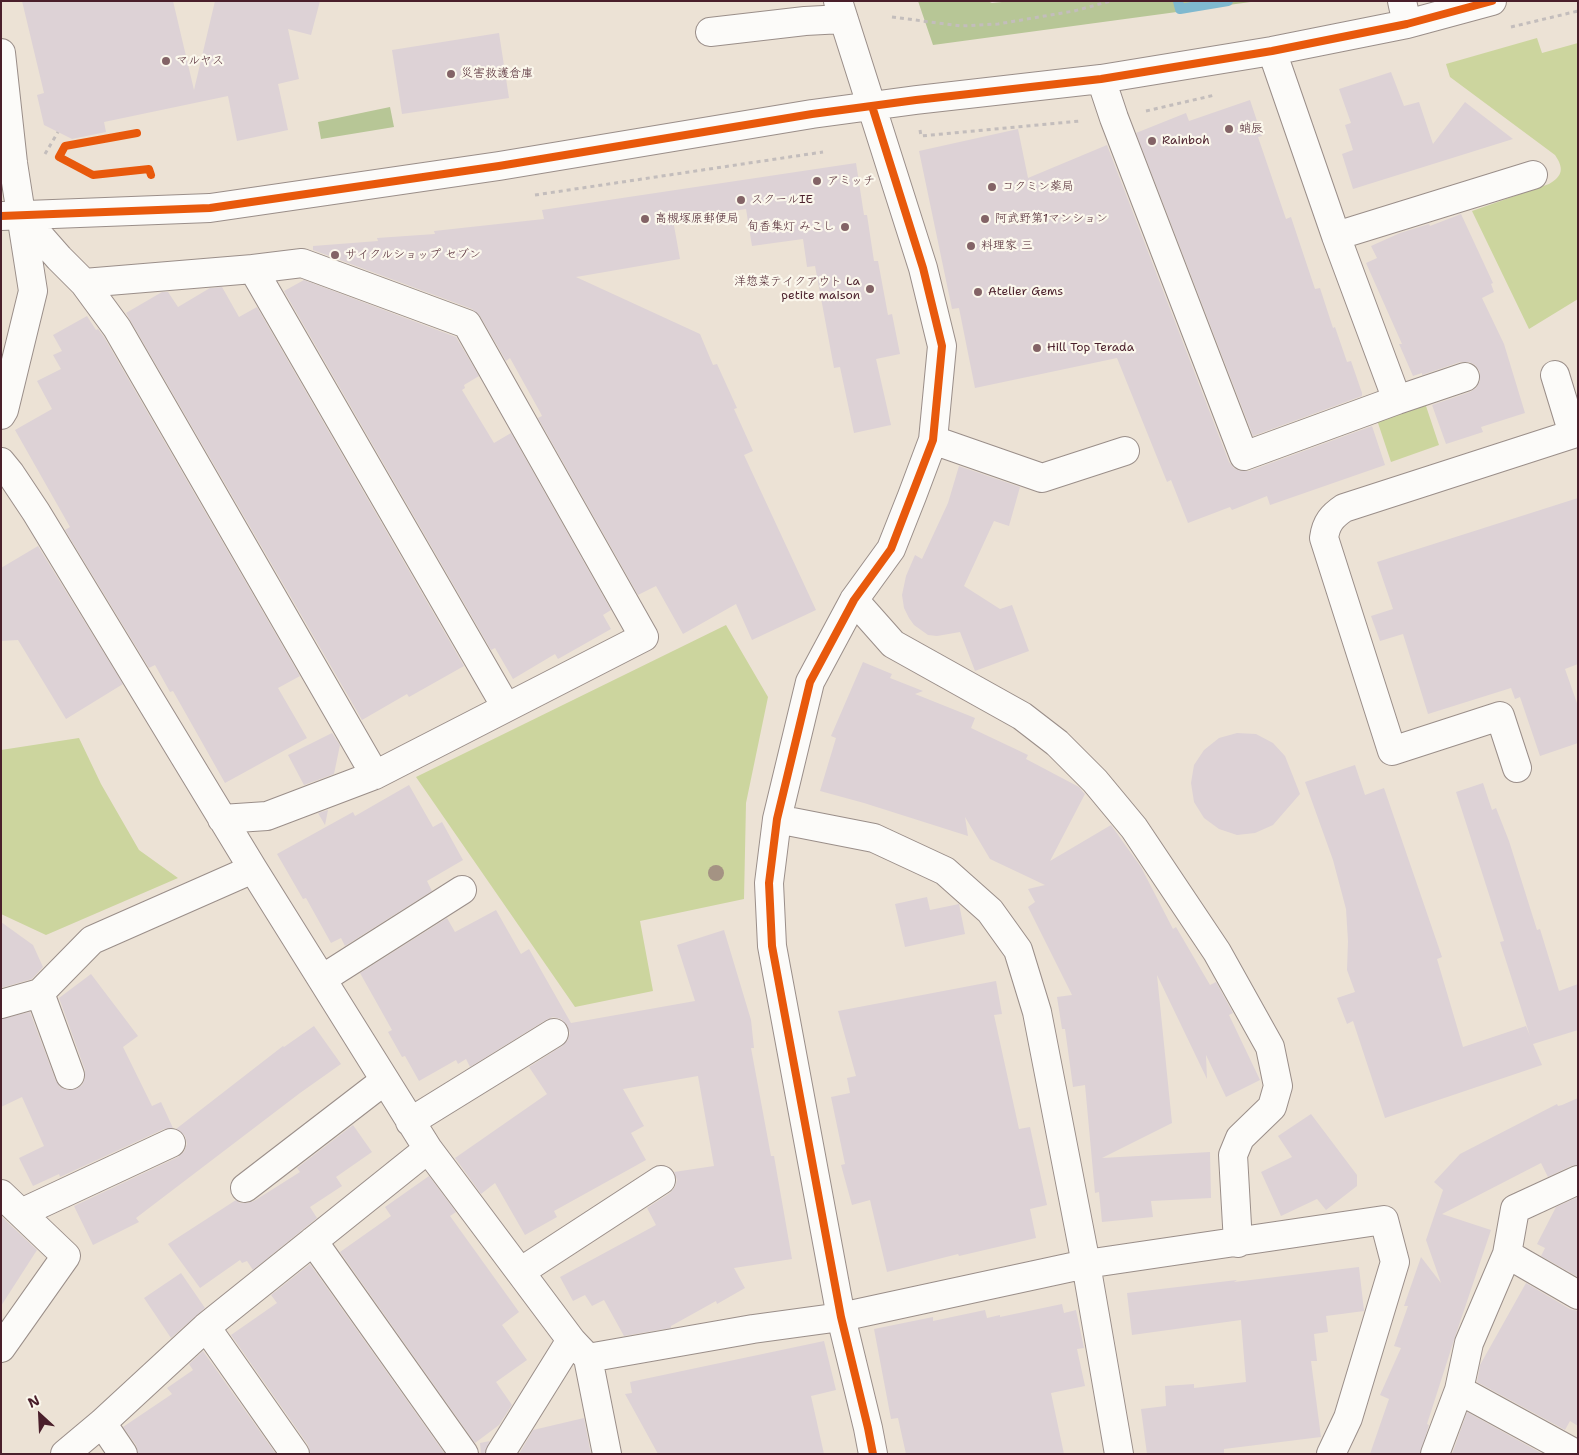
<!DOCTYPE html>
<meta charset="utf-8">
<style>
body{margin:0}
#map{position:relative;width:1579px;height:1455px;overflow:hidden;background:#ece2d5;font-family:"Shantell Sans",sans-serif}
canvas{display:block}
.frame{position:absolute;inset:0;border:2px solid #4a1f2b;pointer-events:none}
.north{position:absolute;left:15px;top:1390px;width:50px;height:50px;-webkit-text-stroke:4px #fbf7ec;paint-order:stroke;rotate:335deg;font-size:14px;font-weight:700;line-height:20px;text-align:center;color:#4a1f2b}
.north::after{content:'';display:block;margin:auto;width:18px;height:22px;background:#4a1f2b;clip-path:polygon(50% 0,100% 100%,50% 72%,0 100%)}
</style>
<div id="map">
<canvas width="1579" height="1455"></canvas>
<div class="frame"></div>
<div class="north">N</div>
</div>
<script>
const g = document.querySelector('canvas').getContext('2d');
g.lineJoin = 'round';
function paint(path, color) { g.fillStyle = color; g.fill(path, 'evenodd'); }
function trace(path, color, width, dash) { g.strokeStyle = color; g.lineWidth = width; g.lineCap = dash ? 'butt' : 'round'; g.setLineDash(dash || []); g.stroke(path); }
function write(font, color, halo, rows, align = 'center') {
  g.font = font + ' "Shantell Sans","Klee One",sans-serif'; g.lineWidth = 4.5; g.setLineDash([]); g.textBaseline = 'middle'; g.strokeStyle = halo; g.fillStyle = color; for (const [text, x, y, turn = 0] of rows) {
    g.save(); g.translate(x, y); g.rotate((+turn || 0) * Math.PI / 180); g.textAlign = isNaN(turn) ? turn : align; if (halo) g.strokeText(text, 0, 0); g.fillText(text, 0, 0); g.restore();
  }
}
const green = new Path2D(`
 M1537 38 1542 53 1578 43V299L1529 329 1472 211 1549 184C1563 176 1564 168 1555 155L1450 77 1446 64Z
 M1425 403 1439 445 1391 462 1377 420Z
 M726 625 768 697 746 803 744 899 640 921 653 991 575 1007 416 777Z
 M79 738 101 784 139 850 178 878 46 935 1 914V750Z`);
const forest = new Path2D(`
 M918 1H987L992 3 1012 1H1258L933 45Z
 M390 107 394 127 321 139 318 122Z`);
const stream = new Path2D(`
 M1178 1 1180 9 1228 1`);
const building = new Path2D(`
 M22 1H173L194 90 215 1H320L311 35 288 29 299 79 278 84 288 130 237 141 228 96 104 122 106 132 72 139 44 125 37 95 44 93Z
 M499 33 509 98 402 114 392 50Z
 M1391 72 1404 106 1419 102 1433 144 1465 102 1513 139 1353 189 1342 154 1353 150 1345 125 1351 123 1339 89Z
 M1250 100 1262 136 1258 137 1286 219 1291 217 1315 289 1320 288 1333 328 1335 327 1347 362 1351 361 1362 393V396L1253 436 1136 133 1186 113 1189 121Z
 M1018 129 1028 178 1107 145 1229 462 1234 468 1241 471H1249L1372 426 1385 465 1270 505 1267 496 1232 510 1230 507 1188 523 1171 480 1167 482 1117 358 975 388 959 308 952 309 919 151Z
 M856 163 864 215H867L874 261H878L888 315 892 314 900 354 876 359 891 425 854 433 840 367 834 368 815 266 807 267 803 239 752 246 746 209 673 220 680 259 576 277 700 334 713 365 717 364 737 408 734 409 753 451 744 455 816 610 752 640 736 604 683 634 656 586 638 595 538 418 542 416 540 412 510 358 506 361 480 316 472 309 313 250V246L378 241 377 238 435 234 434 231 544 219 542 210Z
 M1461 214 1493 283 1491 284 1494 292 1482 298 1504 344 1525 413 1481 427 1483 432 1446 444 1432 405 1470 392 1476 388 1480 381V372L1475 365 1469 362H1460L1422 375V373L1413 376 1399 344H1402L1366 263 1377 258 1371 246 1400 233 1429 224 1430 226Z
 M304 280 456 337 479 376 464 385 465 388 462 390 494 443 511 433 611 610 603 615 611 629 558 659 555 654 513 679 495 648 491 650 284 291Z
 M222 287 239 317 257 307 464 666 409 697 407 694 362 720 126 313 162 292H168L178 307 210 288Z
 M87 316 96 330 98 329 104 337 300 676 278 688 307 738 225 783 173 691 170 692 155 665 149 668 65 530 70 527 15 430 52 409 37 381 61 369 53 355 62 351 53 335Z
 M959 466 1020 487 1009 526 994 521 964 586 1000 609 1012 605 1029 651 975 671 960 632 937 636 928 635 914 625 909 618 904 608 902 595 906 576 915 555 922 559 948 503Z
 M1578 498V664L1565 669 1578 706V743L1540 756 1520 697 1515 699 1511 688 1428 714 1403 634 1380 641 1371 616 1393 609 1377 562Z
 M38 546 123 684 66 719 18 640 1 641V568Z
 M863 662 892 674 890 678 923 691 915 694 975 718 971 728 1028 755 1026 759 1079 787 1083 792 1085 794 1050 861 1111 825 1141 867 1173 929 1176 927 1210 985 1216 982 1233 1013 1229 1015 1260 1080 1226 1097 1206 1055 1207 1079 1157 975 1172 1123 1102 1158 1210 1152 1211 1198 1151 1201 1153 1217 1102 1222 1099 1192 1095 1193 1085 1085 1073 1087 1065 1029H1062L1057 997 1072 995 1028 907 1035 902 1028 889 1045 885 990 859 965 817 968 836 864 803 820 791 836 738 831 736Z
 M332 733 340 745 334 774 304 785 288 755Z
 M1237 733 1256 734 1273 743 1285 756 1300 794 1273 825 1255 833 1237 835 1219 829 1204 818 1194 802 1191 783 1194 765 1204 750 1219 738Z
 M1355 765 1365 795 1384 788 1442 957 1437 959 1463 1047 1526 1026 1530 1036 1500 942 1504 941 1456 792 1483 783 1492 810 1496 808 1509 841 1537 930 1540 929 1559 991 1578 984V1030L1533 1044 1542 1065 1385 1118 1353 1021 1347 1024 1337 998 1355 992 1347 970 1348 941 1346 909 1333 860 1305 782Z
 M409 785 433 827 442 822 463 860 427 881 432 891 345 946 341 938 331 943 306 898 303 899 277 854 353 812 355 816Z
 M328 810 325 825 318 813Z
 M927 897 930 910 959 904 965 934 905 947 895 904Z
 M496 910 521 954 529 949 571 1023 695 1001 677 945 724 930 751 1020 754 1048H751L771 1156H774L792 1259 734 1268 745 1288 717 1304 716 1301 671 1326V1328L624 1336 604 1300 592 1306 585 1295 573 1301 560 1277 656 1225 647 1208 670 1193 675 1187 677 1180 674 1172 714 1166 698 1076 623 1089 644 1126 631 1133 646 1160 554 1211 557 1217 525 1235 495 1183 481 1194 455 1158 547 1094 529 1067 562 1046 567 1041 570 1033 567 1025 561 1019 553 1017 546 1020 470 1067 466 1059 458 1064 456 1060 419 1081 405 1056 402 1057 388 1032 392 1030 360 973 447 918 455 932Z
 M1 922 33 945 43 967 32 979 1 988Z
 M91 974 138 1036 123 1047 152 1106 161 1102 173 1128 164 1129 60 1177 59 1174 33 1186 19 1158 44 1146 22 1097 1 1107V1019L30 1012 56 1081 60 1087 67 1090 76 1089 82 1085 85 1078V1070L59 998Z
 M996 981 1002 1014 994 1015 1019 1129 1030 1127 1047 1205 1030 1209 1036 1238 959 1256 958 1254 887 1272 870 1200 852 1205 841 1165 845 1164 831 1097 850 1093 847 1078 856 1076 838 1011Z
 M314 1026 341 1064 300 1093 136 1218 139 1222 93 1245 74 1206 178 1157 184 1152 187 1144 185 1136 180 1131 176 1129 283 1046 284 1047Z
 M1578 1098V1165L1571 1166 1548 1177 1541 1163 1442 1214 1491 1230 1455 1337 1427 1424 1429 1425 1420 1454H1370L1389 1399 1380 1395 1401 1348 1394 1346 1408 1306H1404L1421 1257 1441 1283 1426 1240 1443 1190 1434 1182 1460 1154 1557 1104 1558 1106 1562 1105Z
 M1311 1114 1357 1175V1186L1326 1210 1317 1199 1281 1216 1261 1172 1292 1157 1278 1136Z
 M353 1125 372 1152 336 1177 342 1186 310 1207 317 1218 253 1270 247 1261 242 1263 240 1260 200 1288 168 1244 236 1200 240 1203H247L254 1201 300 1172 297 1168Z
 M429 1176 456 1212 450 1216 519 1312 502 1325 527 1360 496 1382 512 1405 499 1425 475 1443 340 1252 391 1216 385 1207Z
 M1578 1197V1277L1541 1256 1545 1248 1537 1244 1556 1207Z
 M1 1216 37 1250 1 1306Z
 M310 1264 445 1454H310L308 1445 231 1335 277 1303 271 1295Z
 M1359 1267 1364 1311 1326 1316 1328 1332 1314 1334 1317 1361H1311L1321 1437 1224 1449V1454H1147L1141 1409 1166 1406 1165 1386 1194 1384V1388L1246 1382 1241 1320 1132 1335 1127 1293 1237 1280 1234 1282Z
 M181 1273 205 1308 171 1338 144 1298Z
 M1526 1283 1570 1309 1578 1311V1426L1570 1421 1565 1430 1477 1382 1480 1365Z
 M1062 1304 1064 1313 1076 1310 1084 1348 1077 1349 1085 1386 1051 1393 1064 1454H906L898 1418 891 1419 874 1329 933 1317V1321L985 1310 987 1318 1000 1315V1317Z
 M824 1341 836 1390 811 1396 824 1454H658L625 1394 632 1393 630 1382Z
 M203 1351 276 1454H138L136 1445 123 1427 172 1394 167 1388 193 1370 189 1364Z
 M1467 1412 1543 1454H1452Z
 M584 1418 591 1454H519L533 1430Z
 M490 1441 484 1454H481L480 1443Z`);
const path = new Path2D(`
 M892 17 961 26 998 24 1074 11 1111 1
 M1511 27 1578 11
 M1146 111 1215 95
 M920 130 921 136 1080 121
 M45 154 58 132
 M535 195 823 152`);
const minor = new Path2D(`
 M838 1 923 268 942 346 933 440 912 496 891 549 854 600 810 682 777 819 769 883 772 946 841 1317 868 1428 873 1454
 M1402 1 1407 24
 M710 32 805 21 843 19
 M1 53 13 163 33 291 4 410 1 415
 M1101 79 1114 118 1244 456 1397 400 1336 236 1272 51
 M1 216 210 208 499 166 812 114 916 100 1101 79 1272 51 1407 24 1492 1
 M22 216 59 258 84 283 117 328 375 775
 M1336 236 1533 175
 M84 283 253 269 506 707
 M1397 400 1465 377
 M933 440 1042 478 1125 451
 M1 462 10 473 36 512 253 869 428 1149 571 1340 588 1358 607 1454
 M854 600 893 644 1022 716 1057 743 1095 781 1134 828 1217 952 1270 1047 1278 1086 1272 1107 1240 1138 1233 1155 1238 1243
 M1517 768 1500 716 1392 751 1324 538C1326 523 1332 516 1344 508L1573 434 1555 375
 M222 819 267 816 375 775 644 637 467 324 302 263 253 269
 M777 819 874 838 945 871 990 911 1018 950 1037 1012 1086 1264 1119 1454
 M322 979 462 890
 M40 993 70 1075
 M1 1004 40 993 92 940 253 869
 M410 1122 554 1033
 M245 1188 384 1081
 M1 1194 66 1256 1 1348
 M21 1213 171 1143
 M313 1241 464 1454
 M1507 1254 1578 1295
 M520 1272 661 1180
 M206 1327 295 1454
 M588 1358 753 1329 841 1317 1086 1264 1384 1220 1395 1262 1348 1418 1331 1454
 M1459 1390 1576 1454
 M102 1423 123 1454
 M65 1454 102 1423 206 1327 428 1149
 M500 1454 571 1340
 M1435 1454 1459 1390 1469 1343 1507 1254 1515 1209 1578 1180`);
const cycleway = new Path2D(`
 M872 106 923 268 942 346 933 440 891 549 854 600 810 682 777 819 769 883 772 946 841 1317 868 1428 873 1454
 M137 133 65 146 59 157 93 175 149 169 151 175
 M1 216 210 208 499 166 812 114 916 100 1101 79 1272 51 1407 24 1492 1`);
const trees = [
 [716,873]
];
const markers = [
 [166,61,5,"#836366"],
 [451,74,5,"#836366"],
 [1229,129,5,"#836366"],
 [1152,141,5,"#836366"],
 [817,181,5,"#836366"],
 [992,187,5,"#836366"],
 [741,200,5,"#836366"],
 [645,219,5,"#836366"],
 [985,219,5,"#836366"],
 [845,227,5,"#836366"],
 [971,246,5,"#836366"],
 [335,255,5,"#836366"],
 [870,289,5,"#836366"],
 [978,292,5,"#836366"],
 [1037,348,5,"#836366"]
];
const poiNames = [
 ["マルヤス",176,61],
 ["災害救護倉庫",461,74],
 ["蛸辰",1239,129],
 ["Rainboh",1162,141],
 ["アミッチ",827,181],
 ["コクミン薬局",1002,187],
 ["スクールIE",751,200],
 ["高槻塚原郵便局",655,219],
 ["阿武野第1マンション",995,219],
 ["旬香集灯 みこし",835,227,"right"],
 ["料理家 三",981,246],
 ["サイクルショップ セブン",345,255],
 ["洋惣菜テイクアウト La",860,282,"right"],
 ["petite maison",860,296,"right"],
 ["Atelier Gems",988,292],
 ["Hill Top Terada",1047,348]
];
paint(green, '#ccd59e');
paint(forest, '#b7c696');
trace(stream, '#7fb9cf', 10);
paint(building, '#ddd2d6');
trace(minor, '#9a8e89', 30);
trace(path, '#c3bdbc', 3, [4, 4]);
trace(minor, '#fcfbf9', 28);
trace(cycleway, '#e8590c', 8);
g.fillStyle = '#a49383';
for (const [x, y] of trees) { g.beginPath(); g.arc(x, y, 8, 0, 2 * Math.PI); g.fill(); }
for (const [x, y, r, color] of markers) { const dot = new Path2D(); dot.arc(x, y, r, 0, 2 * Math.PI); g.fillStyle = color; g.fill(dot); trace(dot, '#fbf7ec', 2); }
write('12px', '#4a1f2b', '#fbf7ec', poiNames, 'left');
</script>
